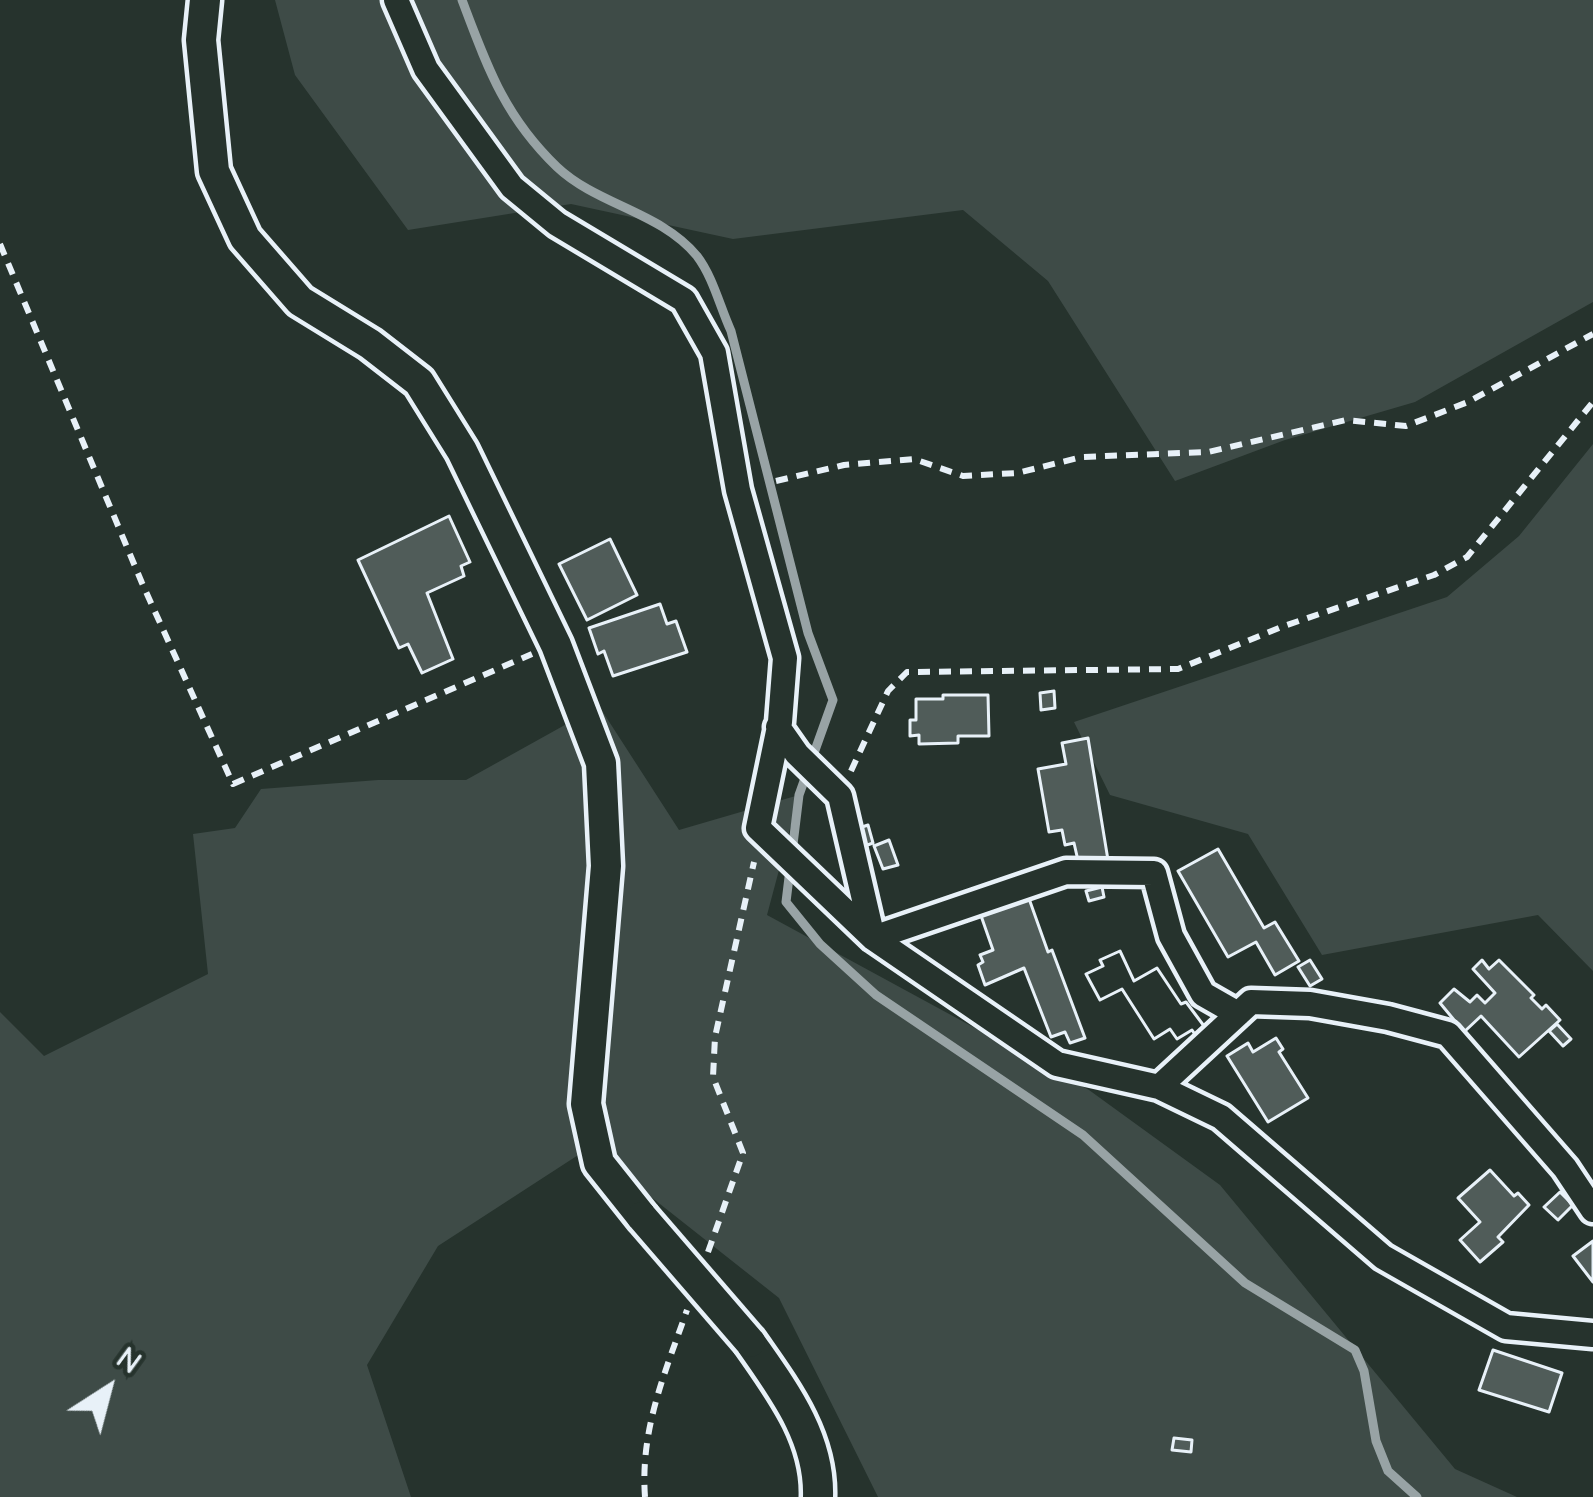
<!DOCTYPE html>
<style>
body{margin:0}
#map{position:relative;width:1593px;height:1497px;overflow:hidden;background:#26332d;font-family:"Comic Neue",sans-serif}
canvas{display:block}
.north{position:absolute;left:48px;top:1329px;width:120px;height:120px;-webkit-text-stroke:9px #26332d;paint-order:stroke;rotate:36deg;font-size:33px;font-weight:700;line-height:48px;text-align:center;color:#e8f1f8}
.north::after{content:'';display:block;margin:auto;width:42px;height:54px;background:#e8f1f8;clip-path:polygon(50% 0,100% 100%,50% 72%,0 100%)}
</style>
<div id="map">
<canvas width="1593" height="1497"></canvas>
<div class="north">N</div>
</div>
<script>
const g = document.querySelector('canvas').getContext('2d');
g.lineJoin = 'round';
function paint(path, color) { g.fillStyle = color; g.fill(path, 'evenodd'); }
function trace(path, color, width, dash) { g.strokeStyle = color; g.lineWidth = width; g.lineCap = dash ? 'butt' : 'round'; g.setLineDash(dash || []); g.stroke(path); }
const green = new Path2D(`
 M275 0H1593V302L1415 402 1285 440 1175 481 1048 281 963 210 733 239 571 204 408 230 295 75Z
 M1593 444V971L1538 915 1322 955 1248 834 1110 795 1074 722 1447 597 1519 536Z
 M599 706 679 830 799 795 767 915 1089 1090 1220 1185 1455 1469 1517 1497H878L779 1298 589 1148 438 1246 367 1365 411 1497H0V1012L44 1056 208 974 193 834 235 828 261 789 378 780H466Z`);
const stream = new Path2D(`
 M462 0C487 66 504 116 557 167 597 205 661 212 697 256 713 277 720 307 731 331L808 633 833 700 799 795 786 902 820 944 876 995 1083 1135 1245 1283 1355 1350 1364 1371 1376 1441 1388 1471 1417 1497`);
const building = new Path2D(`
 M449 516 470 562 461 566 464 576 427 593 453 659 422 673 408 644 399 648 358 560Z
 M610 539 637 595 587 620 559 564Z
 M660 604 667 624 676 621 687 652 613 676 604 651 598 654 589 628Z
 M1054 691 1055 708 1041 710 1040 693Z
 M943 695H988L989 736H958V743L919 744V735L910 736V720H916V699H943Z
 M1088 738 1108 860 1079 865 1074 843 1065 845 1062 830 1049 832 1038 769 1066 764 1062 743Z
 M868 825 873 843 862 847 856 829Z
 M889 840 898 865 883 869 874 846Z
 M1218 849 1264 928 1275 922 1299 961 1275 975 1256 942 1228 957 1178 871Z
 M1102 887 1104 897 1089 901 1086 891Z
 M1027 893 1048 952 1052 950 1085 1038 1070 1043 1065 1032 1051 1037 1024 968 985 985 978 965 983 962 980 955 993 950 979 910Z
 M1120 951 1134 981 1157 968 1181 1004 1186 1002 1207 1030 1196 1036 1192 1030 1177 1039 1170 1029 1154 1039 1122 989 1100 1000 1086 974 1103 966 1100 960Z
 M1120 951 1134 981 1157 968 1181 1004 1186 1002 1207 1030 1196 1036 1192 1030 1177 1039 1170 1029 1154 1039 1122 989 1100 1000 1086 974 1103 966 1100 960Z
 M1310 960 1322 979 1310 986 1298 967Z
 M1482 960 1489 969 1499 960 1534 995 1531 998 1542 1009 1546 1005 1560 1020 1519 1057 1481 1016 1464 1032 1440 1003 1454 989 1470 1002 1477 995 1485 1003 1495 993 1473 969Z
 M1557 1024 1571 1039 1563 1046 1549 1031Z
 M1276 1038 1283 1049 1279 1052 1308 1098 1268 1122 1227 1056 1248 1043 1253 1052Z
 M1490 1170 1514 1196 1518 1193 1529 1205 1498 1237 1503 1242 1480 1262 1460 1240 1480 1222 1458 1198Z
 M1560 1192 1573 1205 1558 1220 1544 1207Z
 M1593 1241V1282L1573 1256Z
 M1493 1350 1562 1373 1549 1412 1479 1390Z
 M1174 1438 1192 1440 1191 1452 1172 1450Z`);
const path = new Path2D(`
 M0 244 142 583 233 784 532 654
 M776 481 844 465 914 459 963 476 1017 473 1082 457 1208 452 1346 420 1406 426 1468 402 1593 334
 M851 771 888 691 907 672 1178 669 1284 626 1434 575 1467 557 1593 402
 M708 1252 743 1153 713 1077 715 1037 754 862
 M645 1497C640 1429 665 1373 687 1310`);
const minor = new Path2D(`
 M396 0 426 69 512 187 557 224 684 300 714 353 738 490 785 658 780 722 758 828 873 938 1057 1064 1159 1087 1221 1117 1383 1257 1506 1327 1593 1335
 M778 727 797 754 840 796 873 938 1066 872 1154 873 1171 936 1203 994 1238 1014
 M1159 1087 1251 1002 1310 1004 1388 1018 1448 1034 1565 1168 1593 1210`);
const tertiary = new Path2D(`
 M205 0 201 40 214 171 245 238 300 301 370 344 419 382 462 451 556 645 601 763 606 866 586 1104 599 1163 642 1217
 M750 1342C782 1388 820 1437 818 1497`);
const tertiaryBridge = new Path2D(`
 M642 1217 750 1342`);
paint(green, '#3e4b47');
trace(stream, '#98a3a5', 9);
paint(building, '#505c59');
trace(building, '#e8f1f8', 3);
trace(minor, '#e8f1f8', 33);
trace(tertiary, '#e8f1f8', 39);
trace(path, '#e8f1f8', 6, [12, 9]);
trace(minor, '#26332d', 24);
trace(tertiary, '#26332d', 30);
trace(tertiaryBridge, '#e8f1f8', 39, []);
trace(tertiaryBridge, '#26332d', 30);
</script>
